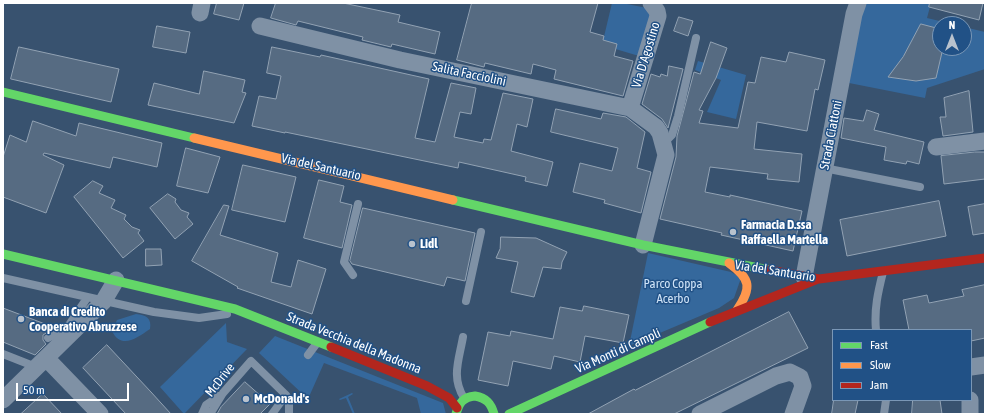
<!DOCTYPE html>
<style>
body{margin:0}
#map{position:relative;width:988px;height:417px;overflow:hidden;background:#38526f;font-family:"Asap Condensed",sans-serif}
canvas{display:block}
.frame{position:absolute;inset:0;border:4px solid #fff;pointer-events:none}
.legend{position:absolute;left:832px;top:329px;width:140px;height:72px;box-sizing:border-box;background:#215186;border:1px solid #7a97b6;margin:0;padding:5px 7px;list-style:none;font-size:12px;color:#fff}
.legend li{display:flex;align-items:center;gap:8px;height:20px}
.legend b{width:20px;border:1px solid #7a97b6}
.north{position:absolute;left:932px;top:16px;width:40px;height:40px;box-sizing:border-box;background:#215186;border:1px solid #7a97b6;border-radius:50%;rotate:0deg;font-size:11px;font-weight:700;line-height:16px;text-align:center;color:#fff}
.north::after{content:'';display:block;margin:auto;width:14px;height:18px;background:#b9c2cd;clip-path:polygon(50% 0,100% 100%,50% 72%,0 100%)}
.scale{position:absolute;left:16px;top:383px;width:113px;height:18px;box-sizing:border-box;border:2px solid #fff;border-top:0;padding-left:5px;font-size:12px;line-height:14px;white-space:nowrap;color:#fff;-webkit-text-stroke:3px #215186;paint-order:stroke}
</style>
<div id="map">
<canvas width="988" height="417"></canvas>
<div class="frame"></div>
<ul class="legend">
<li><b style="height:5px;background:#63d668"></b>Fast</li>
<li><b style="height:5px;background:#ff974d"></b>Slow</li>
<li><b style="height:5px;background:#b3261e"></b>Jam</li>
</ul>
<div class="north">N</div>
<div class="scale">50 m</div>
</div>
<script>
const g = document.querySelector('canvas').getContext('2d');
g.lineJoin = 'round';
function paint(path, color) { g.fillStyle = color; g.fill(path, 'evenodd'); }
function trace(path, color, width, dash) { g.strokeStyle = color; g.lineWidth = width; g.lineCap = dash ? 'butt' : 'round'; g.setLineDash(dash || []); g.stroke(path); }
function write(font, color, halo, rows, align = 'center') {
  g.font = font + ' "Asap Condensed",sans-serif'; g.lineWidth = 3; g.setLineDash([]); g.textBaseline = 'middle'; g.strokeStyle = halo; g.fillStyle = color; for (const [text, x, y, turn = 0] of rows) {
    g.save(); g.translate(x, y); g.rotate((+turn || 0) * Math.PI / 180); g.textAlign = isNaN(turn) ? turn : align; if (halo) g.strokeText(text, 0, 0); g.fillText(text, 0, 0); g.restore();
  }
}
const green = new Path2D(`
 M612 3H622L647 8 651 15 639 56 602 45Z
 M862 3H931L927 18 952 24H940V48H964V27L985 32V69L927 88 925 98 844 82Z
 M698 61 746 75 736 119 707 112 721 80 695 70Z
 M648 253 731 272 741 278 734 298 719 308 629 346Z
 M136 314C146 315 152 318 150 329 137 338 121 350 112 331L117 320Z
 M226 323 227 342 247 349 184 414 160 387Z
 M275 336 443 403 446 414H421L417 398 324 363 308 399 259 353Z
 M352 393 353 394 348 397 355 414H353L346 398 340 400 339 399Z`);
const building = new Path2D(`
 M217 3H244L239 20 214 14Z
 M276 3H343L400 15 398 22 440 32 435 54 392 44 391 47 362 40 363 37 298 21 296 25 271 18Z
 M472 3H598L590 32 604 36 603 40 617 44 614 56 633 61 623 96 554 79 556 70 533 64 531 74 485 63 484 67 457 60Z
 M930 3H983L979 20 929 7Z
 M679 17 693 21 688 36 674 31Z
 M921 24 940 29V48H943L936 78 916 81 888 77 903 57Z
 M157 26 190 32 186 53 153 47Z
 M711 42 727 48 716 78 699 110 703 111 699 123 738 128 748 82 755 83 761 57 786 62 789 52 825 60 818 90 815 89 807 131 757 122 754 149 802 154 799 182 767 179 768 174 710 167 705 192 730 197V195L802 211 793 251 721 235 722 233 660 219 676 157 677 136 694 72 700 74Z
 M19 47 119 69 111 102 11 79Z
 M272 47 320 57 321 55 429 79 415 138 435 142 451 83 476 88 471 114 460 112 454 137 483 143 484 139 491 140 503 93 533 99 527 127 517 124 511 151 553 162 547 186 525 181 526 177 459 162 458 168 285 132V133L252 126 259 96 276 99 281 76 267 73Z
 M669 66 683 69 668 128 662 119 642 104 651 74 660 77 661 74 667 76Z
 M204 71 245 80 242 92 246 93 234 123 148 105 154 83 199 94Z
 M969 91 973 132 943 136 940 117H946L944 98Z
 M556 109 601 119 603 113 626 117 645 132 637 168 651 172 641 213 604 203 605 200 573 192 580 163 612 171 618 148 551 132Z
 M867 110 879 114 874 130 924 142 919 164 907 161 906 164 884 160 886 147 841 138 844 118 863 121Z
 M33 121 76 136 79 123 162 143 157 167 113 157 110 168 44 153 43 155 64 165 46 213 3 197V157L10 135 26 142Z
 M186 148 220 157 208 193 177 186Z
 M975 152H985V179L944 184 941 156Z
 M243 165 296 177 285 222 232 210Z
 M319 180 344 186 340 202 352 205 342 248 304 238Z
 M93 181 103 186 99 193 115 200 111 208 126 215 124 219 132 227 140 230 138 233 144 241 123 258 74 197Z
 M168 194 176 199 175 202 181 210 189 213 187 217 193 224 175 239 150 208Z
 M939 201 946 236 847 256 840 220Z
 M985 204V233L973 235 968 207Z
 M224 205 229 206 220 235 278 253 271 282 291 287 298 260 326 269 312 314 237 288 238 287 192 261Z
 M363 208 475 233 465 281 447 277 444 286 352 264 350 261Z
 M501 237 536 238 567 252 562 262 561 269 543 267 534 297 511 292 518 262 496 258 500 249Z
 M146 249H161L162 265 146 266Z
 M985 285V338L971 341V330H909L903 300 927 295 929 303 964 296 962 290Z
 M584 306 629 315 623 343 585 336 580 362 554 356 551 369 513 361 508 386 478 380 488 332 510 336 511 331 553 339 560 307 582 311Z
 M3 308 53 327 51 330 43 335V340L46 344 35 355 3 342Z
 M789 312 808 348 674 414H588L634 389 635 390Z
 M107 345 151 392 171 414H126L83 368Z
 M245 382 270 404 260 414H217L221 407Z
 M43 394 62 414H21Z
 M834 400H858L855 414H832Z
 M913 400H940L942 414H912Z`);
const lane = new Path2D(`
 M664 143 672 135 678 116 696 38
 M824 168 920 187
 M353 275 344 262 358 204
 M3 278 154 312 199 318 227 314
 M466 301 481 232
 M876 330C874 309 878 292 883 272
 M463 337C459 360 451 377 464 398
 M48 338 67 328 87 298
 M3 354 36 367
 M308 355 317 343
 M202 414 206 405 219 396
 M208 414 212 411 223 393 251 361 286 395 289 400V414
 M272 414 286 395
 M884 414 886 400`);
const street = new Path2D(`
 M200 13 202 3
 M260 26 400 60 630 108 656 127 660 133 666 155 643 245
 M630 108 658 16 657 11 651 3
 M936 147 985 141
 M804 277 854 14 858 3
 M46 358 100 414
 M971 367 985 365
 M3 400 103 302 116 280
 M700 414 776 376 790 372 800 377 803 386 793 414
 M970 414V400`);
const fast = new Path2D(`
 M3 92 194 138
 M453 200 643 245 769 270
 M3 254 235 309 331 347
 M456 414C459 403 463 397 475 396 486 398 491 403 494 414
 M509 414 710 322`);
const slow = new Path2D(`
 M194 138 453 200
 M729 263C751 279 752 288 737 310`);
const jam = new Path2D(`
 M769 270 819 279 985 258
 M710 322 818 279
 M331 347 427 386 449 398 457 408`);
const markers = [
 [733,232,4,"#b9c2cd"],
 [412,244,4,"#b9c2cd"],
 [21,319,4,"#b9c2cd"],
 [246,399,4,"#b9c2cd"]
];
const streetNames = [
 ["Via D'Agostino",646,55,-73],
 ["Salita Facciolini",469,74,12],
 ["Strada Ciattoni",831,135,-79],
 ["Via del Santuario",321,167,13],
 ["Via del Santuario",775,271,9],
 ["Strada Vecchia della Madonna",354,343,22],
 ["Via Monti di Campli",618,351,-24],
 ["McDrive",220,380,-52]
];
const poiNames = [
 ["Farmacia D.ssa",741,225],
 ["Raffaella Martella",741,240],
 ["Lidl",420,244],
 ["Banca di Credito",29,312],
 ["Cooperativo Abruzzese",29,327],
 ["McDonald's",254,399]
];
const parkNames = [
 ["Parco Coppa",673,284],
 ["Acerbo",673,299]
];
paint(green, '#35689c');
paint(building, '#566b82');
trace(building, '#92a2b3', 1);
trace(lane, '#7f91a5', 8);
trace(street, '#7f91a5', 17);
trace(fast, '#63d668', 9);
trace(slow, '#ff974d', 9);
trace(jam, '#b3261e', 9);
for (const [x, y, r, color] of markers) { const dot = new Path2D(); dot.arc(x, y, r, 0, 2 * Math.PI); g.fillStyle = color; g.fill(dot); trace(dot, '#215186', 1.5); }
write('13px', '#fff', '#215186', streetNames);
write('bold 13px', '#fff', '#215186', poiNames, 'left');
write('13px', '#cfe3f7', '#215186', parkNames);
</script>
